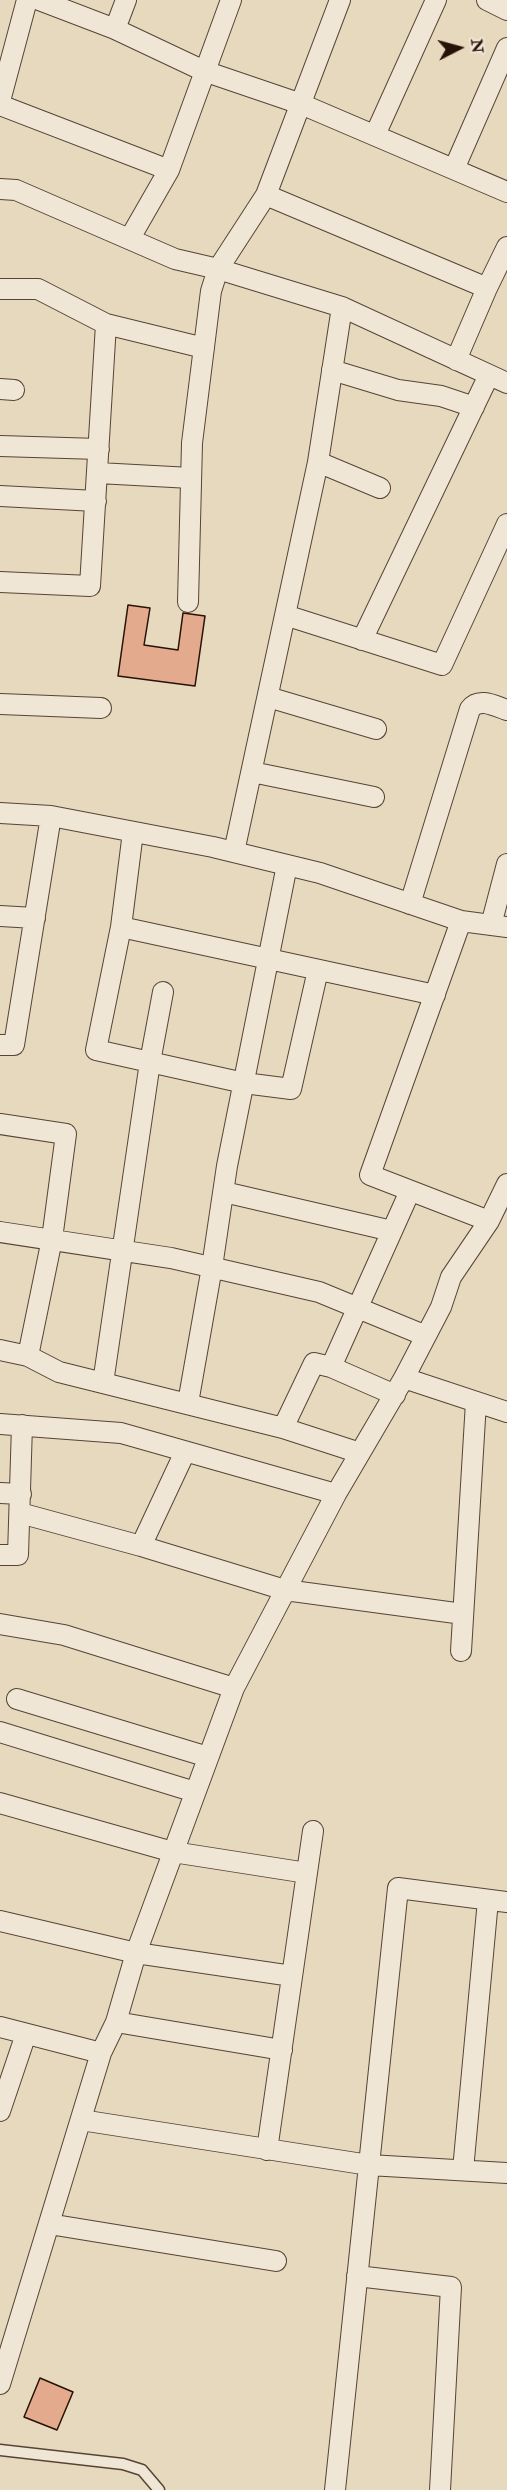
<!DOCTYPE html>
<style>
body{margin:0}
#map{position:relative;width:507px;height:2490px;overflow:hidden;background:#e6d9be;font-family:"IM FELL Double Pica",serif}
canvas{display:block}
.north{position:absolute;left:429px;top:18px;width:60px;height:60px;-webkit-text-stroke:4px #efe6d5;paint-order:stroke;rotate:84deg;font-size:16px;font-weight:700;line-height:24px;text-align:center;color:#271207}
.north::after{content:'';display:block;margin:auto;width:21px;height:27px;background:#271207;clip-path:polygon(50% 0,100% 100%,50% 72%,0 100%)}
</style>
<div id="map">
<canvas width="507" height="2490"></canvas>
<div class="north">N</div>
</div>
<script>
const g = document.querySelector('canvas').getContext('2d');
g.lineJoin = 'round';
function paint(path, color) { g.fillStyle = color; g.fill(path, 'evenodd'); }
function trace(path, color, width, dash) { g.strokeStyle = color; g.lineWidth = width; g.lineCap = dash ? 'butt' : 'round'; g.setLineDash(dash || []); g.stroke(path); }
const building = new Path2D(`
 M128 605 150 608 144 645 178 650 183 613 205 616 195 686 118 676Z
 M40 2378 73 2392 57 2430 24 2417Z`);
const service = new Path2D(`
 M0 2450 123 2464 142 2470 159 2490`);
const minor = new Path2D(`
 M39 0 115 29 204 71 301 104 507 192
 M487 0 507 10
 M115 29 126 0
 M0 101 27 0
 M0 105 169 170 231 0
 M375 135 436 0
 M454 169 507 48
 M0 189 16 190 175 259 218 269 342 307 507 383
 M266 195 487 288 507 247
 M130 238 169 170
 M0 289H38L106 324 204 348
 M456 360 487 288
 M332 370 398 390 441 396 474 407
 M0 389 14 390
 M0 446 99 449
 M318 462 380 488
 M98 473 191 478
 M0 496 96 501
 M0 582 90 586 106 324
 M188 602 192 443 211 291 218 269 266 195 340 0
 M285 615 442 665 507 524
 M362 640 489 375
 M268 697 376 729
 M0 704 101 708
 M252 772 374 797
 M0 813 51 816 213 847 320 873 461 921 507 927
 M133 832 121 927 96 1050 244 1083 291 1089 318 970
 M234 852 318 462 342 307
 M410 904 470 709C479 697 495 706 507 710
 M0 916 35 918
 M461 921 370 1175 489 1221
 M491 925 507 864
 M121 927 435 995
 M0 1045H14L51 816
 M0 1124 66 1134 52 1239 28 1356 0 1350
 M224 1192 392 1231
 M0 1232 171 1258 319 1292 426 1336
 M28 1356 59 1372 283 1428 360 1453
 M404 1378 507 1412
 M103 1383 150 1062 163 992
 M395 1395 331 1367 410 1191
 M188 1403 212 1267 227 1166 287 865
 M0 1424 121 1433 336 1494
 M283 1428 314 1363 331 1367
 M0 1493 21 1494
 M20 1513 141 1546 285 1590 463 1614
 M141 1546 185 1452
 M0 1555H18L22 1425
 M0 1624 64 1635 234 1688
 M461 1651 476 1402
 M17 1699 208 1757
 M0 1732 195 1792
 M0 1803 173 1852 307 1873
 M0 1921 136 1953 292 1976
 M116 2022 282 2050
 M0 2027 101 2053
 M0 2111 26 2034
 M81 2120 369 2165 507 2173
 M267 2150 313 1831
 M463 2170 488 1900
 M49 2224 276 2261
 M357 2276 451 2287 440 2490
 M0 2384 101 2053 116 2022 136 1953 234 1688 336 1494 404 1378 441 1307 451 1277 489 1221 507 1184
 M335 2490 398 1888 507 1902`);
paint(building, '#e4aa8d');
trace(building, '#271207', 1.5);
trace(service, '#574435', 13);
trace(minor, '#574435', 22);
trace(service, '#efe6d5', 10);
trace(minor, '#efe6d5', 20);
</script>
